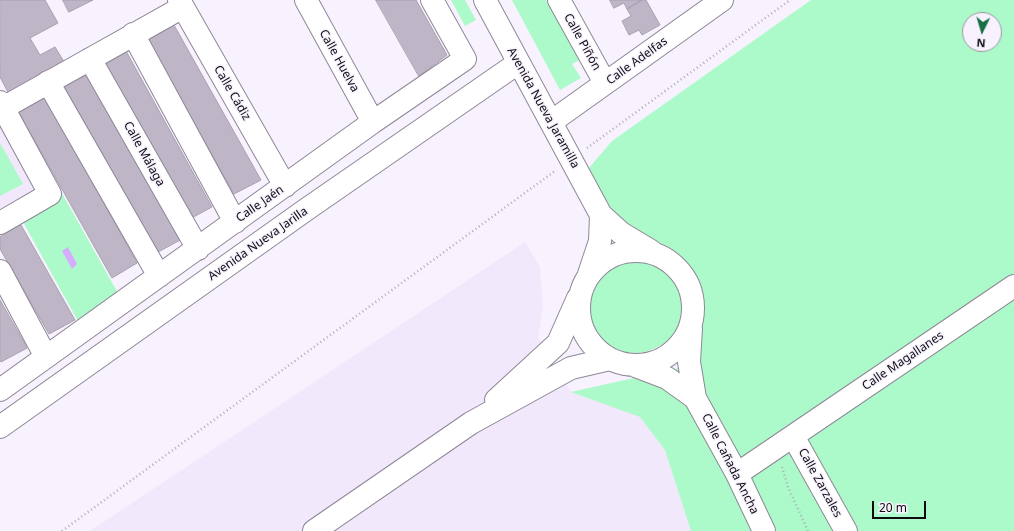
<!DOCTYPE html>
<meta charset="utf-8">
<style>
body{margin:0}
#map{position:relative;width:1014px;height:531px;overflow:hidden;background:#f7f2fd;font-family:"Noto Sans",sans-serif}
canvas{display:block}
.north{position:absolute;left:962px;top:12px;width:40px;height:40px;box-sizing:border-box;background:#f7f2fd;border:1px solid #9a969f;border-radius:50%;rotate:185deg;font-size:11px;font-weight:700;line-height:16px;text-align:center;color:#0e0b11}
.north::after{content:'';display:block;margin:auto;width:14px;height:18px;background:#167044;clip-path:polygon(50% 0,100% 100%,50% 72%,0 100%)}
.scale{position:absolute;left:872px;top:501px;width:54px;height:18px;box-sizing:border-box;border:2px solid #0e0b11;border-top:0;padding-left:5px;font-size:12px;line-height:14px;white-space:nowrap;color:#0e0b11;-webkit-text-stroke:3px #f7f2fd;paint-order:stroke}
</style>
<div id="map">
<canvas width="1014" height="531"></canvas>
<div class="north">N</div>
<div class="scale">20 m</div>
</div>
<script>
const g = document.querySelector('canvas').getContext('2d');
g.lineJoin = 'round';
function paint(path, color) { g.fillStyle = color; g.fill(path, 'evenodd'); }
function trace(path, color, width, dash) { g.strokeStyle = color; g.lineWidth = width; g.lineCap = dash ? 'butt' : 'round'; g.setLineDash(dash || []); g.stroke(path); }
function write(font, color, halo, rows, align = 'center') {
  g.font = font + ' "Noto Sans",sans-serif'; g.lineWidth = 3; g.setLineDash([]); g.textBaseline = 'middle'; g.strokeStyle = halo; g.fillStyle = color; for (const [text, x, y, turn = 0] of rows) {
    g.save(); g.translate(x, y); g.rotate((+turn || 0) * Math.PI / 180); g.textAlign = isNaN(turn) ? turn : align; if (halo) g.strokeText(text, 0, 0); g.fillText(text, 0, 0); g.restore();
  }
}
const built = new Path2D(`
 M0 102 50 194 0 223Z
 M525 242 540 267 543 307 538 338 571 392 595 397 640 417 665 450 691 531H90Z`);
const green = new Path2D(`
 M451 0H465L476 20 465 26Z
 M512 0H546L580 60 572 64 581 78 560 90Z
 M811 0H1014V531H691L665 450 640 417 571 392 679 368 667 341C649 355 626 358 607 343 601 339 594 331 592 324 591 320 591 316 591 312 589 298 592 288 601 278 610 268 616 264 629 261L588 169 612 141ZM970 20H994V44H970Z
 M0 143 23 184 0 196Z
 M59 188 123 302 83 330 18 213Z`);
const water = new Path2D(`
 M68 247 77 264 72 269 62 251Z`);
const building = new Path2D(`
 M0 0H45L58 23 30 38 40 55 55 47 66 65 10 96 0 77Z
 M63 0H93L69 12Z
 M376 0H416L447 55 419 76Z
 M610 0H642L627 9 624 3 614 8Z
 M642 0H646L660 25 642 35 639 30 629 35 622 21 631 16 627 9Z
 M174 25 261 180 234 194 147 39Z
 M126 51 212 207 186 221 99 65Z
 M90 71 184 238 158 252 63 85Z
 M45 97 137 263 112 278 18 111Z
 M21 225 75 320 49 334 0 249V237Z
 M0 300 27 348 1 362 0 360Z`);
const path = new Path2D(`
 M587 148 790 0
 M782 467 788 487 808 531
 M62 531 555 171`);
const minor = new Path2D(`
 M179 0 285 186
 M306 0 373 122
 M485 0 601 215 621 233 651 251
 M559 0 605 83
 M133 34 235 222
 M90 59 198 249
 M48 82 159 276
 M0 102 50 194 0 223
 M3 108 183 7
 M551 122 722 0
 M579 308a57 57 0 1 1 114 0a57 57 0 1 1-114 0Z
 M0 271 46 357
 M589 274 600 241 601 215
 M691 328 689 362 695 398 737 474 764 531
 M633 365 667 378 695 398
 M0 390 373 122 465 59 432 0
 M496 400 558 343 578 298
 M0 427 307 209 518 63
 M793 436 846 531
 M737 474 1014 286
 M314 531 471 423 571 368 610 359`);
const streetNames = [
 ["Calle Piñón",582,42,61],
 ["Calle Huelva",339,61,61],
 ["Calle Adelfas",637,61,-36],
 ["Calle Cádiz",232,93,60],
 ["Avenida Nueva Jaramilla",543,108,61],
 ["Calle Málaga",144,154,61],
 ["Calle Jaén",260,204,-35],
 ["Avenida Nueva Jarilla",258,244,-35],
 ["Calle Magallanes",903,361,-34],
 ["Calle Cañada Ancha",730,464,63],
 ["Calle Zarzales",820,483,61]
];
paint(built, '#f1e8fb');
paint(green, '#acfaca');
paint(water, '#d6adfc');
paint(building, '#beb6c7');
trace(building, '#a8a0b1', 1);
trace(minor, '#8e8797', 24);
trace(path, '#b1adb6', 2.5, [1, 3]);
trace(minor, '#fff', 22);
write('12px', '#0e0b11', '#f7f2fd', streetNames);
</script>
